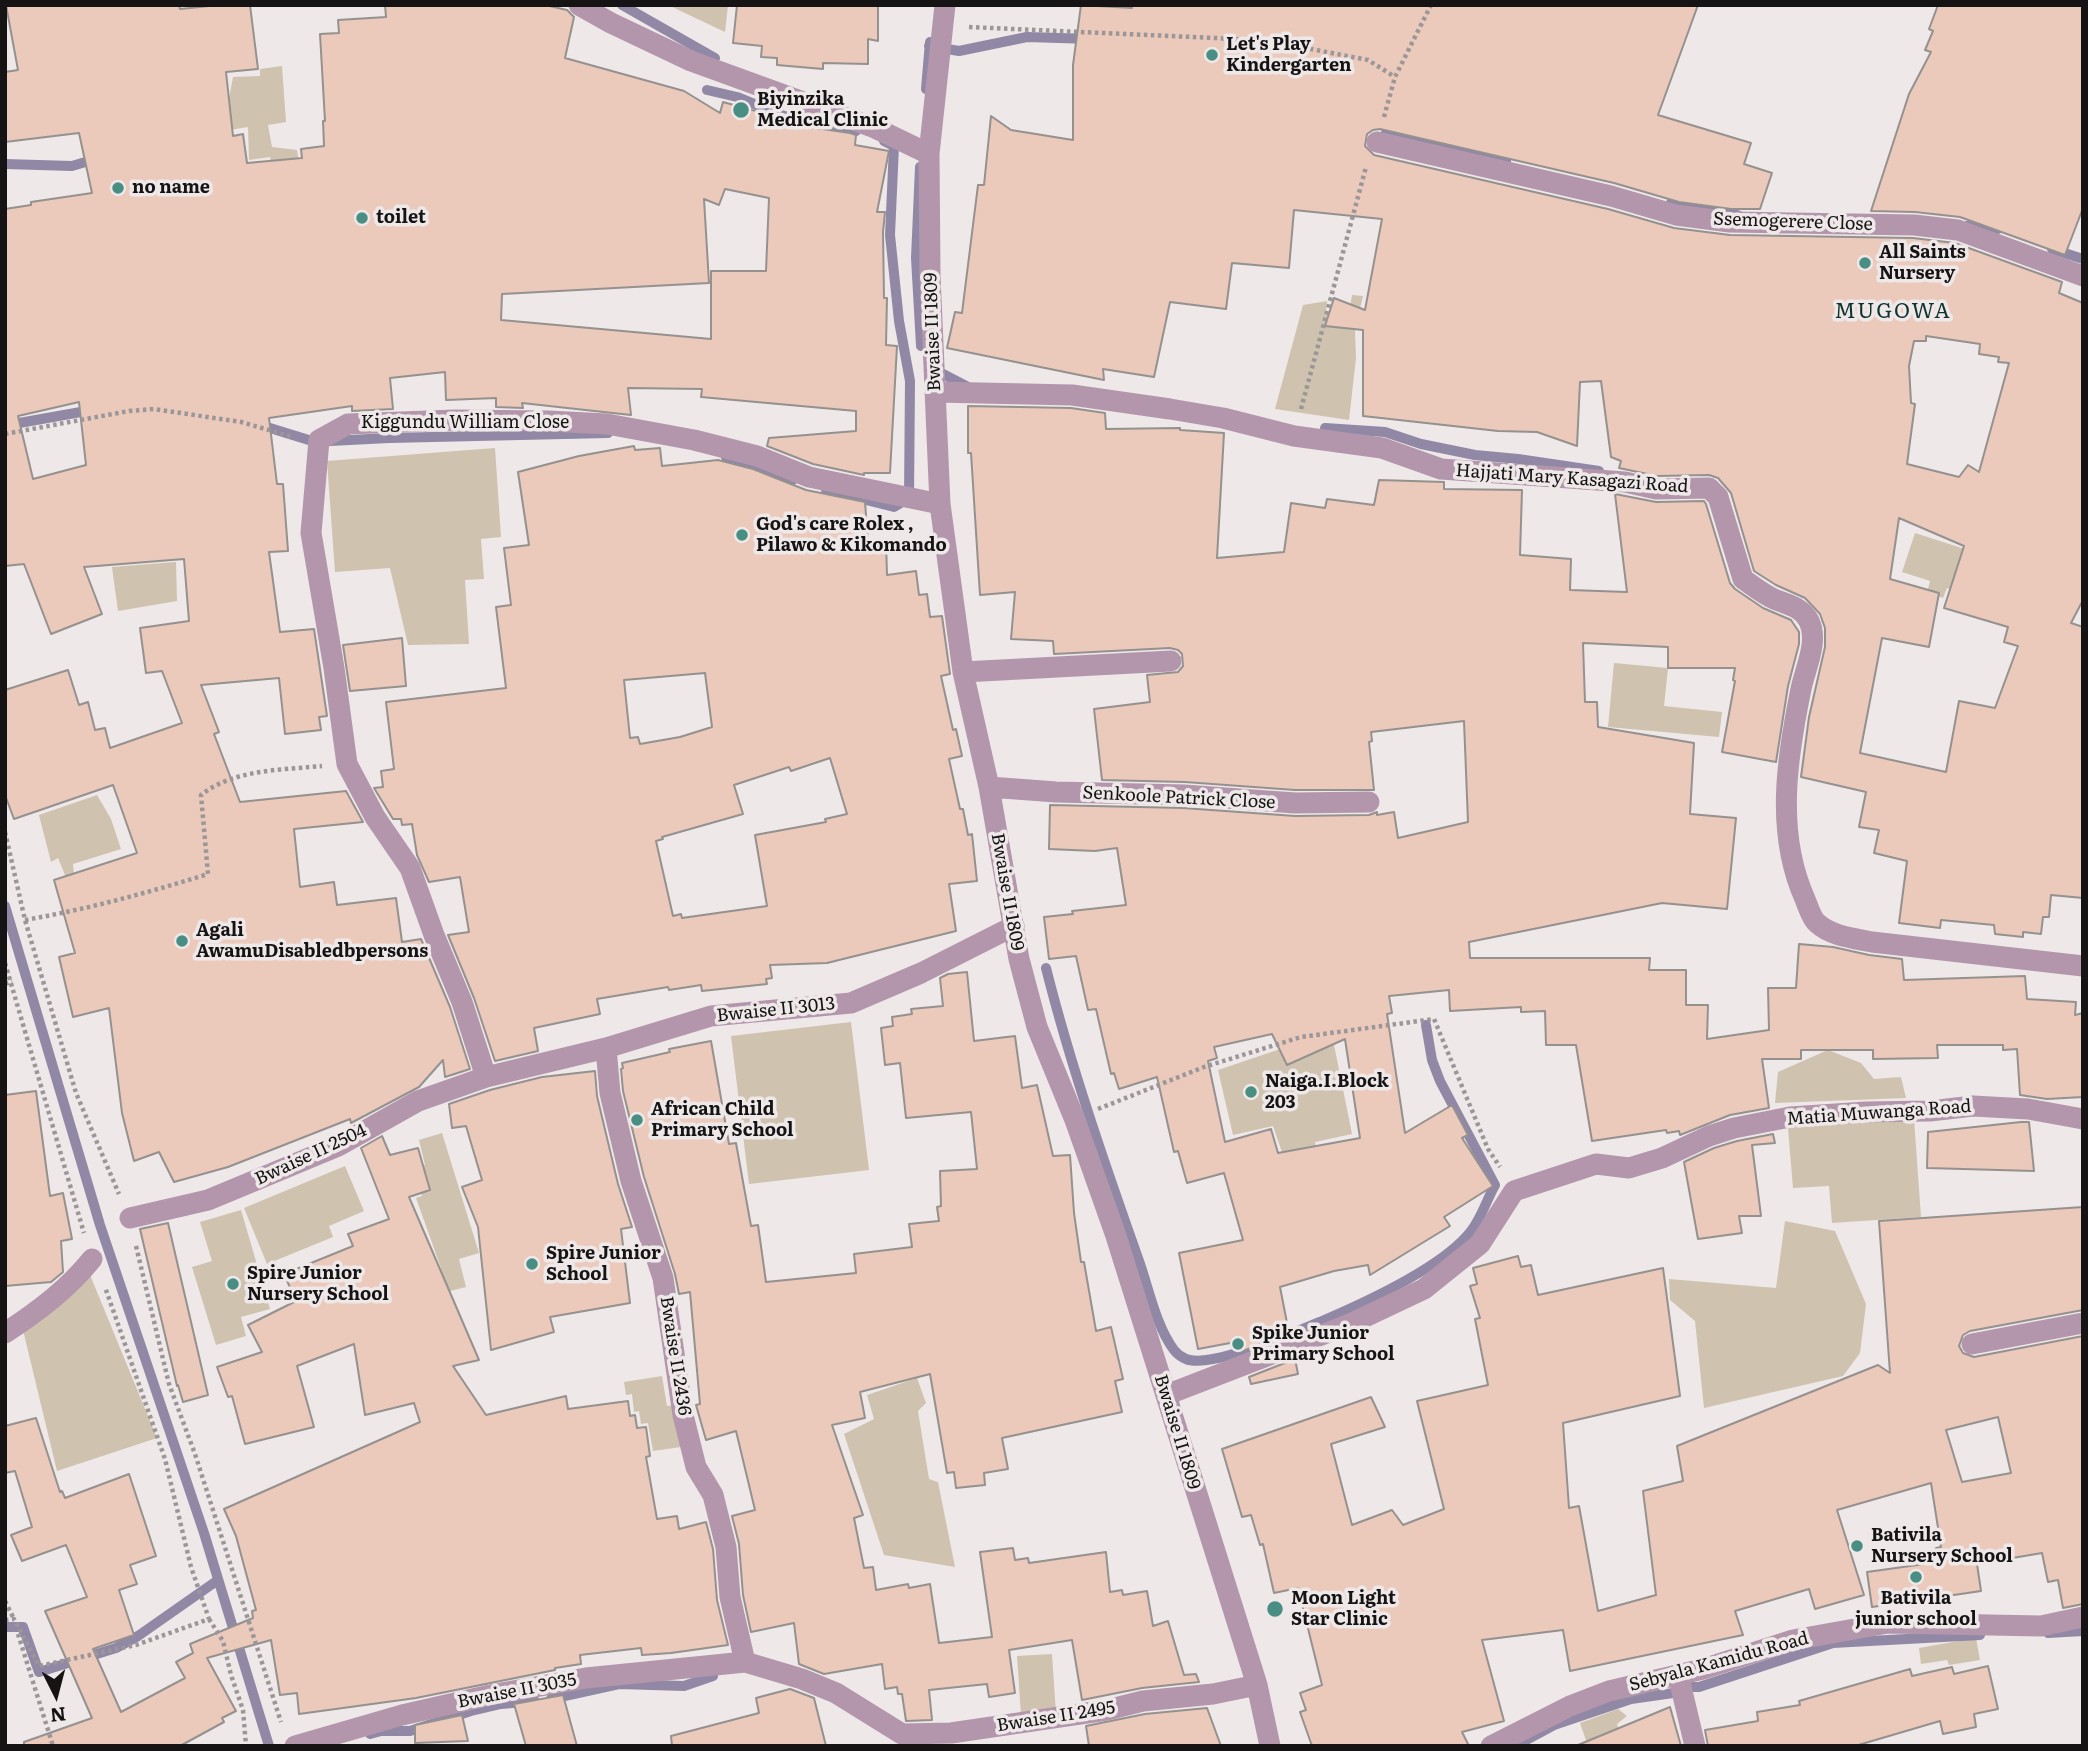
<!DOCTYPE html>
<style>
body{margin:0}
#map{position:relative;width:2088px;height:1751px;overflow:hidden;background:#eee8e9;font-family:Literata,serif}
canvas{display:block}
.frame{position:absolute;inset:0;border:7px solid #151313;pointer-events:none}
.north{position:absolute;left:21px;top:1660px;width:70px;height:70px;-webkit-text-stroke:5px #eee8e9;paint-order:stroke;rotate:174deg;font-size:19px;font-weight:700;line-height:28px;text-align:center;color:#151313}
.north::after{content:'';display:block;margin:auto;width:24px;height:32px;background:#151313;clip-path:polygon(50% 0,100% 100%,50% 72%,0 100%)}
</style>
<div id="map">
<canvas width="2088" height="1751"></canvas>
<div class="frame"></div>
<div class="north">N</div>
</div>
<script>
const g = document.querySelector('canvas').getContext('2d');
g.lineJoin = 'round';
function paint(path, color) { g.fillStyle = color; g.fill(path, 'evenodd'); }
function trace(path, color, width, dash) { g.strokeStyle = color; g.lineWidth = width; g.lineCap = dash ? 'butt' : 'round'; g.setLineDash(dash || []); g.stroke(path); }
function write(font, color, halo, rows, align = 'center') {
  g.font = font + ' Literata,serif'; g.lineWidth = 7; g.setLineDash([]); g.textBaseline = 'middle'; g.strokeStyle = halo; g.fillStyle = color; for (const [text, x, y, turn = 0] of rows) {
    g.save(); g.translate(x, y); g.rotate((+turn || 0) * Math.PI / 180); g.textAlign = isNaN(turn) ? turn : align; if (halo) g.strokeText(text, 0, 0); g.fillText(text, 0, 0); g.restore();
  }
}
const green = new Path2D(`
 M668 5H728L725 32Z
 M282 66 286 122 268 125 272 147 297 150 302 184 277 196 270 157 249 160 248 127 223 131 233 77 260 76V69Z
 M1352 295 1363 296 1355 330 1356 358 1349 420 1275 409 1303 305 1327 301 1326 312 1349 315Z
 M495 448 501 537 481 539 484 579 465 580 469 644 408 645 390 568 335 572 327 461Z
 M1915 533 1974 552 1961 593 1947 588 1943 598 1927 593 1930 581 1902 572Z
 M176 562 177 601 118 611 112 567Z
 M1614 663 1668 668 1664 706 1722 712 1719 737 1608 727Z
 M97 795 111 819 121 849 73 864 74 875 67 880 58 858 51 862 39 815Z
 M851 1022 869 1170 749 1184 731 1036Z
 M1307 1040H1333L1352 1134 1315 1142 1317 1154 1285 1161 1273 1126 1233 1135 1218 1070Z
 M1828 1050 1861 1063 1874 1079 1901 1077 1906 1098 1775 1103 1778 1072Z
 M1914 1119 1921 1217 1832 1223 1829 1186 1793 1188 1788 1128Z
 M442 1133 479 1253 459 1259 466 1287 411 1301 406 1279 441 1268 416 1198 422 1196 414 1170 425 1165 419 1140Z
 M345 1166 364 1211 329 1226 333 1237 267 1264 244 1208Z
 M241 1210 270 1309 241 1317 246 1336 216 1345 192 1267 212 1261 200 1222Z
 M1785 1221 1835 1231 1866 1304 1860 1353 1843 1376 1704 1408 1695 1321 1670 1300 1669 1279 1776 1288Z
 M88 1270 157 1438 57 1471 22 1326Z
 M662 1376 667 1406 675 1405 681 1447 653 1451 648 1423 641 1424 639 1411 634 1412 632 1394 626 1395 624 1382Z
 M917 1378 926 1403 918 1411 929 1479 938 1482 955 1567 884 1555 844 1434 874 1419 867 1395Z
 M1976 1638 1980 1660 1949 1665 1947 1660 1921 1664 1919 1648Z
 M1052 1654 1056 1714 1021 1715 1017 1656Z
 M1618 1709 1627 1716 1617 1724 1624 1746H1588L1580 1723Z`);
const stream = new Path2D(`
 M622 5 715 58
 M929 46 959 51 1027 37 1091 39
 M926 89 930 42
 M707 90 737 97 784 116 856 131
 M1389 118 1386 133 1506 161
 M5 164 72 166 92 160
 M920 167 916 258 921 346
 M1671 203 1681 206 1711 204 1742 217
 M1960 229 1975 223 1998 229
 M2052 249 2083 259
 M941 373 968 387
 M257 424 312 441
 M8 425 92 410
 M1325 428 1385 432 1421 444 1475 455 1518 459 1599 471
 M330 441 389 438 608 433
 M726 457 757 470 793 480
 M826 490 894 507 909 498 910 381 899 321 890 235 894 146 884 141
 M5 906 100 1225 204 1533 269 1746
 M1046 968C1071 1067 1105 1165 1139 1261 1149 1289 1156 1326 1174 1350 1177 1354 1181 1357 1186 1359 1210 1369 1296 1332 1322 1321 1364 1303 1443 1267 1471 1231 1482 1217 1486 1201 1495 1185L1440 1081 1432 1060 1426 1025
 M5 1627H23L39 1672 116 1648 138 1636 218 1580
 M2048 1633 2083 1631
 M551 1699 619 1684 684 1686 713 1676
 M370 1734 381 1731H410L471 1711 501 1704 535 1701
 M1515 1746 1554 1725 1631 1699 1673 1693 1681 1687H1699L1833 1643 1980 1635`);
const building = new Path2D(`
 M6 5H179L180 9 219 5H250L258 69 226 72 233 136 243 134 247 163 302 158 301 149 324 146 323 121H325L320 34 339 33 338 20 386 17 385 5H545L567 10 574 17 565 58 684 91 720 113 723 102 763 113 761 120 850 133 856 135 855 145 889 151 877 212H885L883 232 884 298H887L886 345 897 346 890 473H864V475L813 464 767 446 769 438 856 431V411L701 397 702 389 628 388 631 415 522 403 523 408 496 407V398L446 400 445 372 390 378 393 409 352 411V406L269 418 277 484H283L288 551 269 552 280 632 314 629 327 716 319 717 321 730 285 734 279 678 201 685 219 732 214 734 240 802 346 791 363 822 294 829 300 887 334 882 337 905 396 898 402 942 421 939 450 1007 470 1069 445 1077 443 1060 419 1087 351 1123 350 1119 228 1167 174 1182 159 1152 134 1161 122 1113 109 1008 73 1017 59 957 75 953 54 880 137 853 113 785 14 819 5 795V690L68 670 79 705 88 702 95 730 105 728 110 748 182 723 162 671 146 673 140 628 189 621 184 559 84 567 102 614 51 634 24 564 5 566V209L31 205V202L92 193 79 133 5 142V72L18 70ZM725 189 769 198 766 271H711V339L501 320 502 294 709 283 704 199 719 205ZM79 402 86 465 33 479 18 416Z
 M737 5H878V41L868 39V64L823 63V69L777 65V58L761 57 762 46 733 43Z
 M1081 5 1132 8V5H1698L1658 115 1751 143 1744 164 1772 173 1760 209H1731L1679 202 1614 183 1380 129 1373 130 1367 134 1365 146 1374 155 1608 209 1674 228 1730 235 1913 238 1955 243 2062 282 2059 293 2083 303V600L2071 623 2083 627V898L2051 895 2049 917H2043L2041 934 2023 932V937L1995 934 1994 925 1941 920 1940 928 1899 923 1907 861 1874 853 1879 830 1859 827 1866 792 1801 777 1809 717 1825 647V628L1820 614 1805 598 1776 585 1754 571 1731 493 1718 478 1709 475 1657 476 1619 468 1621 461 1611 457 1601 381 1580 382 1577 446 1537 432 1498 431 1363 416V330L1325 326 1334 298 1365 310 1382 219 1294 210 1289 268 1232 263 1226 309 1170 302 1154 377 1103 369 1104 380 947 348 955 312 962 313 978 185H984L991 116 1011 130 1073 140V65ZM1926 336 1980 344 1979 354 1999 357 1998 362 2009 363 1979 472 1968 465 1959 477 1907 464 1915 404 1911 403 1909 366 1914 341H1926ZM1899 518 1964 546 1944 608 2008 627 2004 642 2018 646 1995 708 1959 701 1946 772 1860 753 1882 638 1929 647 1939 593 1890 579Z
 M1938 5H2083V208L2065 255 1960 217 1915 212 1871 211 1909 94 1931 52 1925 50 1933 31 1929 29Z
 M968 406 1071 408 1105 413 1106 429 1180 428V430L1224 433 1217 558 1284 552 1291 503 1325 508 1327 499 1374 505 1379 480 1444 482V489L1522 490 1520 555 1571 559 1570 590 1627 592 1615 494 1656 502 1704 501 1706 504 1730 583 1735 589 1763 608 1791 620 1799 632V644L1788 686 1776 762 1722 752 1735 681 1733 680 1735 668H1668V647L1583 643 1585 702H1597L1598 727 1694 743 1690 814 1736 818 1727 909 1662 903 1469 942 1470 958H1650L1649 970H1686V1005H1708L1707 1039 1769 1030 1768 988H1796L1799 944 1833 947 1869 955 1902 959 1904 980 2025 976 2027 999 2076 1002 2075 1015 2083 1013V1097L2047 1099 2020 1095 2017 1049 2003 1050V1045H1937L1938 1058 1873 1059V1050H1801V1059H1762L1769 1108 1730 1115 1680 1135 1679 1131 1667 1133 1666 1130 1592 1141 1576 1045H1546L1545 1011 1521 1012V1007L1450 1011 1449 990 1389 996 1392 1013 1387 1014 1405 1133 1452 1105 1468 1135 1462 1138 1493 1186 1444 1217 1450 1226 1370 1275 1368 1265 1334 1271 1280 1287 1289 1333 1243 1351 1241 1341 1198 1349 1179 1253 1243 1240 1224 1173 1187 1183 1178 1151 1174 1152 1157 1077 1119 1089 1114 1073 1111 1074 1096 1009 1088 1010 1076 956 1049 959 1044 917 1073 914 1072 911 1126 905 1117 848 1095 851 1049 849 1050 805 1183 808 1295 816 1369 815 1377 812V815L1394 812 1398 838 1468 822 1464 721 1371 732 1372 741 1369 742 1374 790H1295L1185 782 1102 780 1094 709 1150 702 1147 675 1178 672 1183 666 1182 654 1178 650 1170 648 1054 654 1053 641 1011 639 1015 592 980 595 971 453H968ZM1272 1034 1287 1065 1345 1039 1360 1138 1278 1153 1271 1129 1225 1142 1208 1061 1217 1058 1214 1047Z
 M634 446 635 450 660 448 662 466 718 460 753 469 806 490 865 502 868 542 886 541 887 575 916 571 919 595 927 594 930 617 942 616 950 674 941 676 953 730 956 729 962 756 949 759 960 809H963L968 835 972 834 977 881 949 884 956 931 827 963 770 965 772 978 766 979 767 984 702 991 701 985 669 990 668 987 597 999 600 1014 534 1028 538 1051 495 1061 474 998 448 935 469 932 460 877 429 882 417 855 412 824 402 825 401 819H393L374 788 383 787 381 771 394 769 386 702 506 688 496 607 511 605 504 548 529 545 518 472 579 456ZM705 673 712 727 680 737 640 744 638 737 630 738 624 680ZM830 758 847 814 825 819 826 822 755 835 767 906 682 918 681 914 673 916 656 841 663 839 662 837 743 814 734 785 789 767 791 771Z
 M402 638 406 686 350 691 343 645Z
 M967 972 974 1041 1015 1036 1022 1088 1037 1085 1053 1156 1070 1155 1074 1213 1081 1262H1084L1096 1331 1111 1327 1123 1379 1115 1381 1122 1412 1002 1438 1008 1469 984 1473 985 1485 956 1488 954 1472 947 1473 930 1374 860 1392 865 1418 832 1425 863 1515 854 1518 864 1568 873 1567 876 1590 908 1584 909 1588 930 1584 939 1643 992 1637 980 1552 1013 1548 1015 1560 1028 1558 1029 1563 1106 1552 1110 1592 1122 1590 1123 1595 1147 1591 1153 1626 1168 1621 1184 1675 1196 1674 1199 1682 1142 1688 1082 1700 1072 1640 1009 1650 1015 1693 989 1697 987 1684 929 1690 932 1720 906 1721 902 1694H898L897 1687 885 1689 882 1664 824 1674 799 1664 794 1623 751 1632 743 1595 739 1544 732 1516 755 1510 736 1431 706 1440 696 1405 700 1404 690 1292 679 1294 675 1274 644 1177 623 1091 621 1069 623 1068 622 1063 670 1052 669 1049 711 1041 729 1144 736 1143 751 1226 758 1225 766 1282 856 1273 854 1254 912 1247 909 1224 939 1221 937 1207 941 1206 940 1171 977 1169 971 1112 906 1118 900 1063 885 1065 881 1028 893 1026 892 1017 912 1014 911 1009 943 1006 940 978 948 974Z
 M595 1071 597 1096 618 1184 632 1227 621 1229 630 1303 550 1317 554 1332 491 1350 478 1227 462 1187 482 1180 466 1126 452 1128 449 1104 490 1090 542 1077Z
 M36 1091 50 1196 63 1193 72 1239 61 1241 63 1272 51 1282 5 1286V1095Z
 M2021 1122H2029L2034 1171 1927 1168 1928 1132Z
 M1773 1134 1775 1143 1752 1145 1761 1216H1739L1742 1233 1698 1239 1684 1162 1714 1148 1737 1141Z
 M382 1136 390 1155 418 1148 430 1190 409 1197 479 1360 453 1366 486 1415 566 1396 568 1409 628 1401 630 1416 635 1415 637 1428 646 1427 650 1456 646 1457 657 1519 677 1516 679 1529 706 1522 713 1549 717 1600 728 1645 671 1653 642 1655 641 1648 580 1655 581 1664 555 1668V1670L416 1698 299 1714 297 1693 280 1695 271 1640 207 1658 236 1711 222 1718 224 1722 180 1746H24V1742L92 1718 45 1611 87 1597 66 1545 22 1561 11 1535 32 1527 15 1471 5 1473V1426L36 1418 60 1492 62 1491 65 1498 129 1474 156 1556 130 1565 137 1584 119 1590 134 1635 93 1649 121 1712 185 1678 176 1662 193 1653 190 1644 253 1618 252 1611 256 1610 236 1536 224 1509 420 1422 414 1403 365 1415 354 1344 297 1366 314 1427 245 1444 232 1396 228 1397 217 1367 262 1352 248 1325 296 1301 284 1274 353 1246 348 1234 389 1219 361 1148Z
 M2083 1207V1310L1970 1331 1963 1335 1959 1346 1963 1353 1974 1357 2083 1336V1604L2063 1608 2058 1580 2048 1582 2042 1553 1977 1564 1981 1591 1872 1607 1867 1572 1939 1562 1936 1548 1941 1547 1931 1483 1837 1510 1864 1595 1815 1609 1809 1589 1735 1611 1743 1635 1570 1671 1563 1630 1482 1640 1504 1721 1462 1732 1469 1746H1312L1300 1712 1306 1710 1300 1693 1322 1685 1298 1588 1274 1593 1263 1544 1260 1545 1251 1515 1242 1517 1222 1449 1371 1397 1385 1427 1331 1444 1352 1525 1392 1510 1403 1525 1444 1509 1417 1401 1488 1385 1475 1319 1480 1318 1470 1286 1477 1284 1473 1268 1518 1256 1521 1267 1531 1265 1538 1295 1663 1268 1680 1396 1563 1423 1569 1508 1579 1506 1598 1611 1656 1595 1643 1491 1683 1481 1677 1446 1878 1365 1890 1373 1879 1221ZM1998 1417 2011 1473 1962 1482 1946 1430Z
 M168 1223 208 1395 183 1402 178 1385 177 1386 140 1229Z
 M1295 1359 1298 1374 1251 1384 1249 1377Z
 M1988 1666 1998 1709 1974 1714 1976 1727 1943 1734 1940 1721 1855 1746H1708L1705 1730 1758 1721 1757 1712 1800 1705 1799 1701 1910 1669 1912 1676 1952 1667 1954 1674Z
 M790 1689 814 1698 826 1746H672L671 1736 759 1713 756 1698Z
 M563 1695 577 1746H526L514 1704Z
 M1670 1707 1681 1746H1578V1745Z
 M1207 1708 1221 1746H1089L1086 1726 1145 1714Z
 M462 1715 468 1741 415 1743V1725Z`);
const path = new Path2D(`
 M969 27 1237 39 1256 45 1275 48 1290 45 1368 60 1395 77
 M1384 117 1395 77 1431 5
 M1301 409 1366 167
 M5 434 129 411 154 409 241 422 293 437
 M5 832 25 920 76 1093 119 1194
 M25 920C88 909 147 893 208 874L201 795C234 769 281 770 322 766
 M5 963 84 1233
 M5 984 12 981
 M1098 1109 1204 1067 1301 1037 1434 1019 1488 1149 1500 1167
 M136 1246 169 1384 195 1454 281 1722
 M5 1601 14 1619
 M209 1619 223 1641 231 1675 243 1710 246 1746
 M5 1620 14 1619 39 1666 136 1645 209 1619 191 1567 165 1459 105 1287
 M18 1634 53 1746`);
const street = new Path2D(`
 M579 5 611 23 691 61 875 128 929 154
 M945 5 929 154 930 275 940 504 963 672 989 787 1019 959 1037 1027 1075 1120 1116 1236 1257 1685 1270 1746
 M1377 142 1611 196 1676 215 1730 222 1914 225 1958 230 2083 276
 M935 392 1072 395 1170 409 1223 418 1294 436 1382 448 1441 469 1625 482 1656 489 1709 488 1718 497 1743 579C1753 586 1763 594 1774 599 1788 605 1802 607 1809 621 1819 641 1805 669 1801 689 1787 757 1775 833 1805 899 1808 906 1811 918 1817 923 1831 936 1853 938 1872 942L2083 966
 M963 672 1171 661
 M989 787 1056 792 1184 795 1295 803 1369 802
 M606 1048 610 1093 631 1181 663 1278 683 1415 696 1467 713 1495 726 1547 730 1597 745 1662
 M486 1077 462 1002 434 935 410 868 375 817 347 764 334 668 311 533 319 440 348 424 455 420 548 421 607 424 694 440 757 456 809 477 940 504
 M130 1218 208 1200 338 1146 418 1101 486 1077 606 1048 711 1016 851 1003 921 973 1014 926
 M5 1333C37 1312 68 1289 92 1259
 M1972 1344 2083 1323
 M1166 1395 1350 1324 1424 1289 1480 1244 1514 1191 1596 1164 1629 1168 1662 1158 1709 1136 1734 1128 1790 1117 1866 1112 1930 1111 1973 1106 2028 1109 2083 1119
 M1680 1673 1681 1687 1695 1746
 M295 1746 402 1715 490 1695 586 1678 745 1662 802 1679 836 1693 902 1734 951 1733 1107 1710 1143 1701 1213 1694 1257 1685
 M1491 1746 1570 1706 1609 1691 1703 1669 1793 1640 1888 1623 2041 1626 2083 1617`);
const markers = [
 [1212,55,7,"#498e83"],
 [741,110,9,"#498e83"],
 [118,188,7,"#498e83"],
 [362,218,7,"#498e83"],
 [1865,263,7,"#498e83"],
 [742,535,7,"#498e83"],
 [182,941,7,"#498e83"],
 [1251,1092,7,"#498e83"],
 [637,1120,7,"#498e83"],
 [532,1264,7,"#498e83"],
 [233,1284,7,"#498e83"],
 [1238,1344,7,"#498e83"],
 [1857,1546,7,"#498e83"],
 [1916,1577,7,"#498e83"],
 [1275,1609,9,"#498e83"]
];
const poiNames = [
 ["Let's Play",1226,45],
 ["Kindergarten",1226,66],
 ["Biyinzika",757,100],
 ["Medical Clinic",757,121],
 ["no name",132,188],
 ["toilet",376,218],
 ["All Saints",1879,253],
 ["Nursery",1879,274],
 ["God's care Rolex ,",756,525],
 ["Pilawo & Kikomando",756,546],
 ["Agali",196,931],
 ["AwamuDisabledbpersons",196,952],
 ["Naiga.I.Block",1265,1082],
 ["203",1265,1103],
 ["African Child",651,1110],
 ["Primary School",651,1131],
 ["Spire Junior",546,1254],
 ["School",546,1275],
 ["Spire Junior",247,1274],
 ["Nursery School",247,1295],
 ["Spike Junior",1252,1334],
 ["Primary School",1252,1355],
 ["Bativila",1871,1536],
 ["Nursery School",1871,1557],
 ["Moon Light",1291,1599],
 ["Star Clinic",1291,1620],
 ["Bativila",1916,1599,"center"],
 ["junior school",1916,1620,"center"]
];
const streetNames = [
 ["Ssemogerere Close",1793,222,2],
 ["Bwaise II 1809",933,332,-92],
 ["Kiggundu William Close",465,423],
 ["Hajjati Mary Kasagazi Road",1572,479,4],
 ["Senkoole Patrick Close",1179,798,3],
 ["Bwaise II 1809",1007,892,80],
 ["Bwaise II 3013",776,1010,-6],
 ["Matia Muwanga Road",1879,1113,-4],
 ["Bwaise II 2504",311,1155,-25],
 ["Bwaise II 2436",675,1356,81],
 ["Bwaise II 1809",1177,1432,73],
 ["Sebyala Kamidu Road",1719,1662,-15],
 ["Bwaise II 3035",517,1691,-11],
 ["Bwaise II 2495",1056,1717,-9]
];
const quarterNames = [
 ["MUGOWA",1893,312]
];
paint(green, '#cfc2ae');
trace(stream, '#9188a5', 10);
paint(building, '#ebc9bb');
trace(building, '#95918f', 2);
trace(path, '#9b9798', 4.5, [3.5, 3.5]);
trace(street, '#b396ac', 21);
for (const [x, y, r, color] of markers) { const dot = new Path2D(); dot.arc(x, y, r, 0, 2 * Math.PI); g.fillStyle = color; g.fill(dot); trace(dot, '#eee8e9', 2.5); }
write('bold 18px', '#151313', '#eee8e9', poiNames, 'left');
write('18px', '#151313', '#eee8e9', streetNames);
g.letterSpacing = '2px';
write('21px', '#10322c', '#eee8e9', quarterNames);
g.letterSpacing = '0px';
</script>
